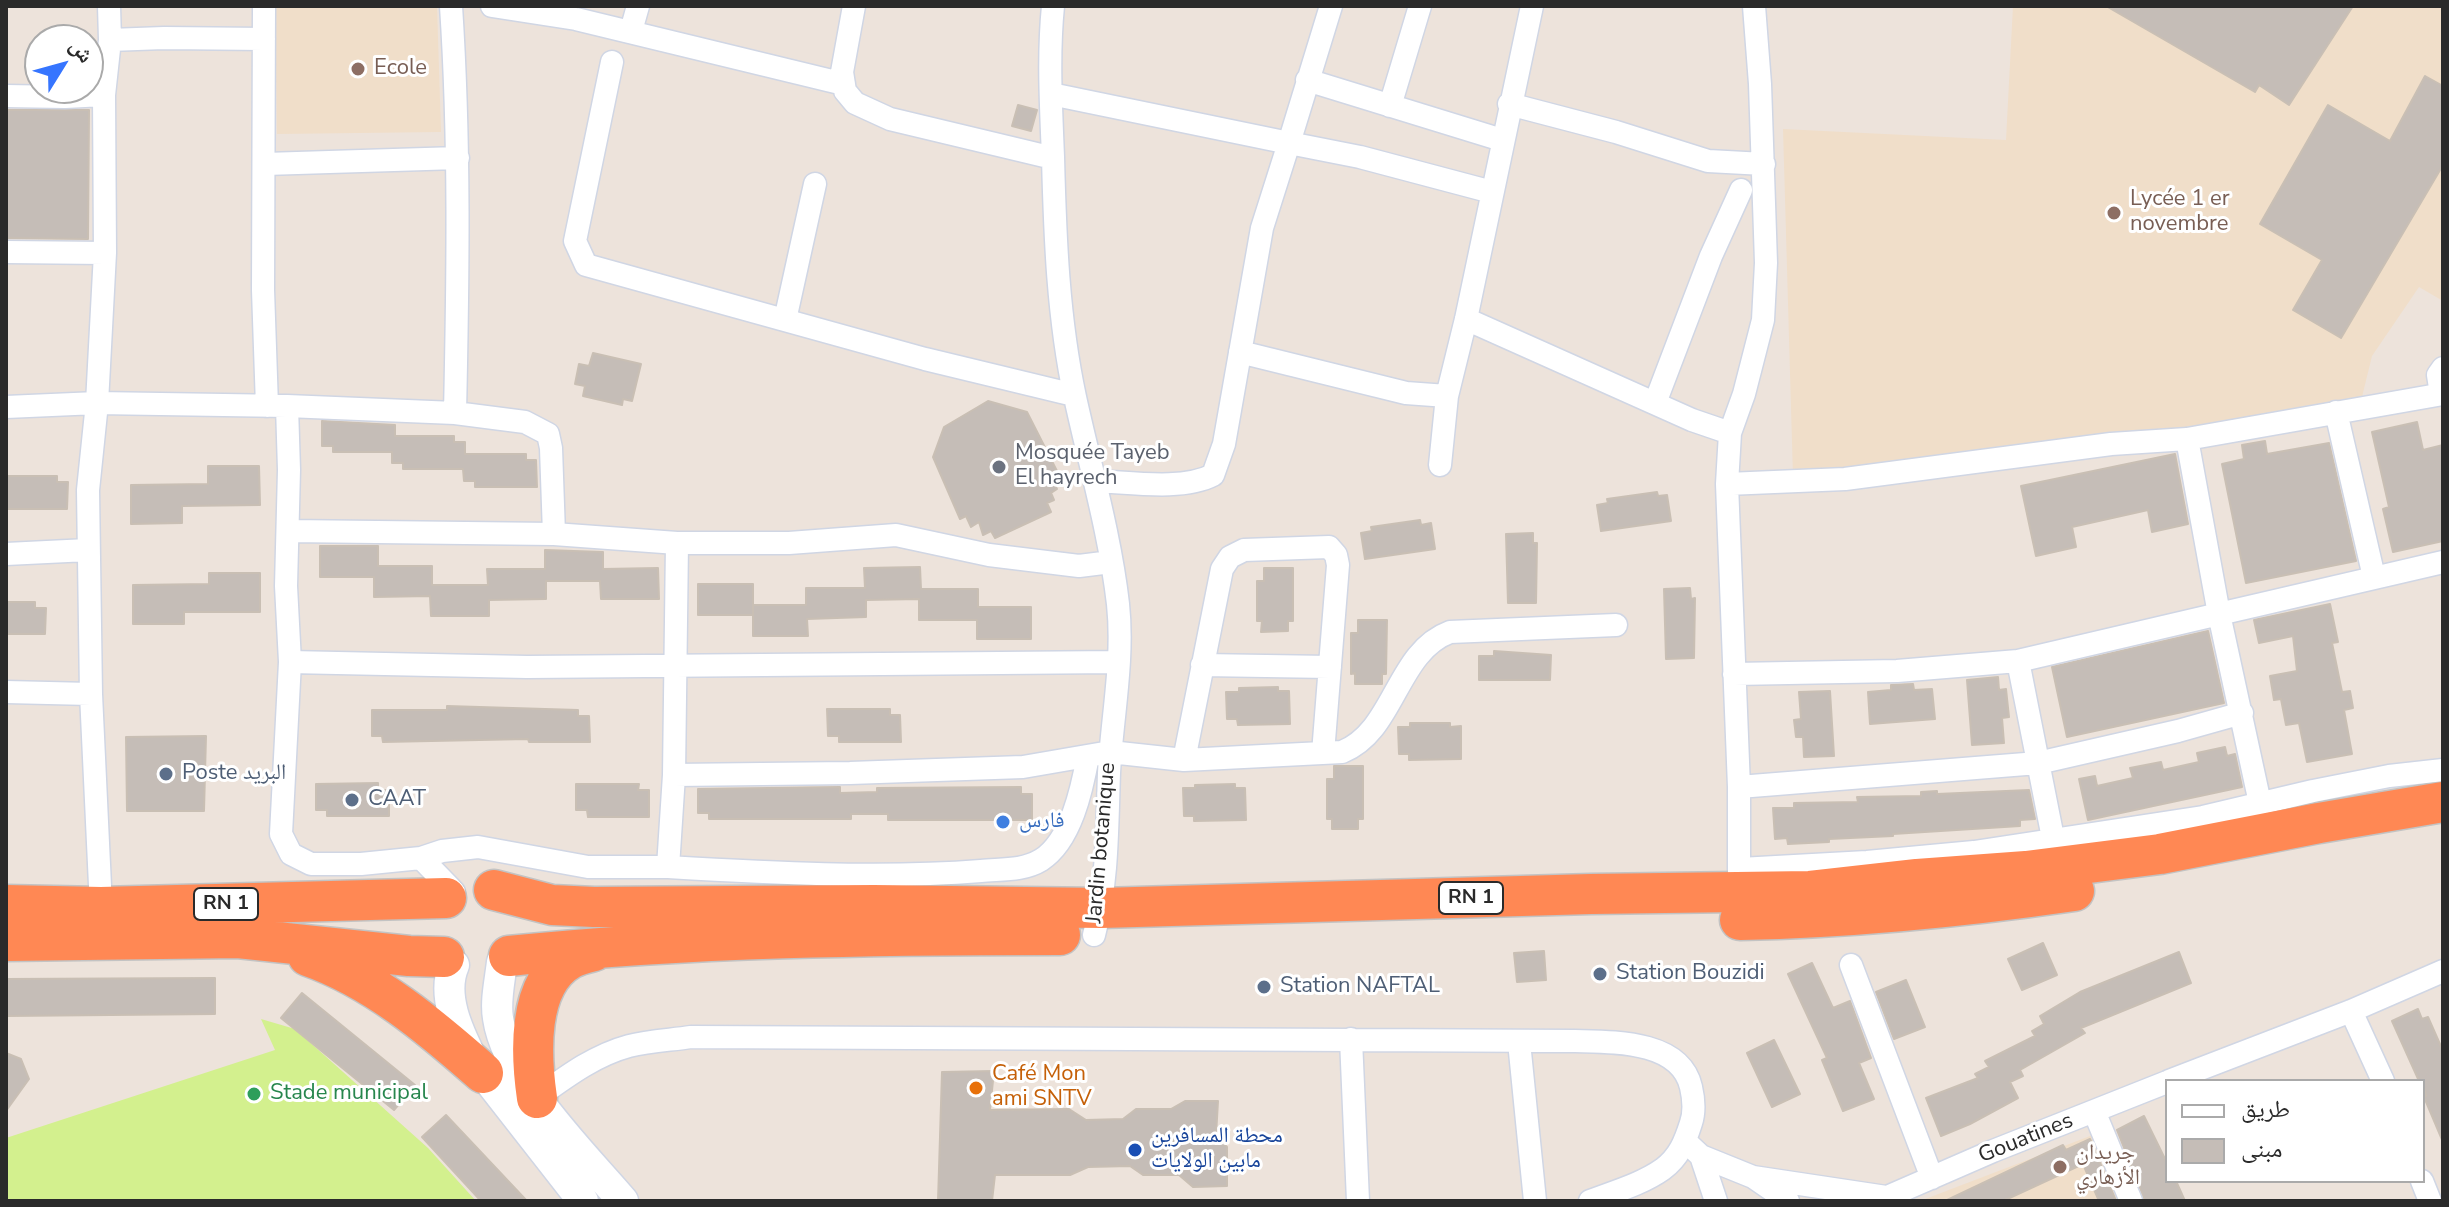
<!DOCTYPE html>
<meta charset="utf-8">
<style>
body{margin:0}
#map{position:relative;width:2449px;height:1207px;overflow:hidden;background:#ede3db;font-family:"Nunito Sans","Noto Naskh Arabic",sans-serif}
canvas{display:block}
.frame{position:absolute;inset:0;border:8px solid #2a2a2a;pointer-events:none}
.legend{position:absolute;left:2165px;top:1079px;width:260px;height:104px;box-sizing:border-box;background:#fff;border:2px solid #aaa;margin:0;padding:10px 14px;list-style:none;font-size:24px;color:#2a2a2a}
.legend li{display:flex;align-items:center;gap:16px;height:40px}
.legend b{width:40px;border:2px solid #aaa}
.north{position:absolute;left:24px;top:24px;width:80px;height:80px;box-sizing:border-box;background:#fff;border:2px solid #aaa;border-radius:50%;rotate:53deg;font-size:22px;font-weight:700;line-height:32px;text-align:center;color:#2a2a2a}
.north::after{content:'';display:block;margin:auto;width:28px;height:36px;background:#3675ff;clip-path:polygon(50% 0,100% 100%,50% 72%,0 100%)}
</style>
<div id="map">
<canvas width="2449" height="1207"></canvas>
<div class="frame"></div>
<ul class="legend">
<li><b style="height:10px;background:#fff"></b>طريق</li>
<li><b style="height:22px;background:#c5bdb7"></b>مبنى</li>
</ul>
<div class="north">ش</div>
</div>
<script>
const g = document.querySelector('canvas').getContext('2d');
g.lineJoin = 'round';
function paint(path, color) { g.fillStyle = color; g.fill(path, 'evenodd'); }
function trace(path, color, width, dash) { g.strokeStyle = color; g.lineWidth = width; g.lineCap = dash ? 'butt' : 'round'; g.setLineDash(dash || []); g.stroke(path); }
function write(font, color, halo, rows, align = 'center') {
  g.font = font + ' "Nunito Sans","Noto Naskh Arabic",sans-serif'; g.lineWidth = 6; g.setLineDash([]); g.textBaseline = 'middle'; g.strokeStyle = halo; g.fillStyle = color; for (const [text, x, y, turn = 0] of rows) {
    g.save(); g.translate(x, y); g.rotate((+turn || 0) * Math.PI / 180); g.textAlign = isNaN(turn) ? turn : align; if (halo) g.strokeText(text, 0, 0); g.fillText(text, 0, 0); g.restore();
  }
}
const education = new Path2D(`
 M275 6H437L441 132 277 134Z
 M2013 6H2443V301L2419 287 2372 356 2360 405 1793 477 1783 129 2006 140Z
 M2098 1133 2126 1201H1920Z`);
const pitch = new Path2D(`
 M261 1019 295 1029 428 1148 476 1201H6V1138L275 1050Z`);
const building = new Path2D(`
 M2106 6H2353L2289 105 2259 85 2255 92Z
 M2425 76 2443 86V165L2341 338 2293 310 2322 260 2260 224 2328 105 2390 141Z
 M1018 105 1037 110 1031 131 1012 126Z
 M6 110H89L88 239 6 238Z
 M593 353 641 364 632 401 623 399 622 405 583 396 585 386 575 384 579 364 589 366Z
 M988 401 1027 412 1059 475 1052 480 1057 489 1051 493 1054 500 1047 503 1051 512 995 538 991 531 983 535 979 522 971 527 966 516 960 519 933 457 944 427Z
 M322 421 395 425V436H454V442H465V454H526V460H536L537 487H475V481H464L463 469H403V463H392V452H333V446H322Z
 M2417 422 2423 450 2443 445V541L2393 552 2383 509 2389 507 2372 432Z
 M2265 441 2267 454 2329 443 2356 561 2246 583 2222 464 2244 459 2242 445Z
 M2175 454 2188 524 2152 532 2148 510 2072 527 2076 547 2036 556 2021 486Z
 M208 466H259L260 505 182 506V523L131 524V485L208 484Z
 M6 476H57V482H68L67 509H6Z
 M1657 492 1658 496 1667 495 1671 521 1601 531 1597 505 1608 503 1607 499Z
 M1420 520 1421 525 1431 523 1435 549 1365 559 1361 533 1372 531 1371 527Z
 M1533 533V543H1537L1536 603H1508L1506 534Z
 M320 546H378V566H432V585H488L487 569H545V550L603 552V569L658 568 659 599H601L600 581H546V599L489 600V616H431L430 596 374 597V577H320Z
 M920 567 921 589H978V607H1031V639H977V620H919V599L866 600V617L807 619 808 636H753V605H806V588H865L864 568Z
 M1264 568H1293V621H1288V631L1261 632 1262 621H1257V581H1264Z
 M209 573H260V612H184V624H133V585L209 584Z
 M698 584H753V615H698Z
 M1690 588 1691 599 1695 598 1694 658 1666 659 1664 589Z
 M6 602H35V608H46L45 634H6Z
 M2330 604 2338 642 2332 643 2342 692 2350 691 2353 708 2344 710 2352 754 2307 762 2299 723 2286 725 2281 699 2274 700 2270 676 2297 671 2293 636 2259 643 2254 620Z
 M1358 620H1387L1386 674H1382V684H1355V673L1351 674V633H1358Z
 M2208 631 2224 703 2067 737 2052 667Z
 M1494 651 1551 655 1550 680H1479V656H1494Z
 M1998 677 1999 690 2006 689 2009 717 2002 718 2004 743 1972 745 1967 680Z
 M1913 684 1914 690 1932 689 1935 719 1870 724 1868 692 1891 690V685Z
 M1278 687V691H1289L1290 724 1238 725 1237 719H1227L1226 692H1239V688Z
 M1830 691 1834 756 1804 757 1803 737H1796L1794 720 1801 719 1799 692Z
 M447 706 578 710V716H589L590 742H529L528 739 383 742 382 736H372V710H447Z
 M827 709H890V715H900L901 742H839V736H828Z
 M1410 723H1450V727L1461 726V759L1409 760V754H1399L1398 727H1410Z
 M206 736 204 811H127L126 737Z
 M2225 747 2227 756 2235 754 2242 787 2088 820 2079 779 2095 776 2097 786 2133 778 2130 768 2161 762 2163 770 2199 762 2197 753Z
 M1334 766H1363V819H1358V829H1332V819H1327V779H1334Z
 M378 783V790H389V816H327V810H316V784Z
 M576 784H639L638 790H649V817H588L587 810H576Z
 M1235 784V788H1245L1246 820 1194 821V816H1184L1183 788H1195V785Z
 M840 787V793L877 792V788L1021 787V794H1032V820H888V814H851V819H709V813H698V789Z
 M2029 790 2035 819 2020 820V826L1893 834V836L1829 839V842L1788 844 1787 838 1775 839 1773 808H1794V803L1858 802 1857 797 1921 796V792L1937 791V794Z
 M2043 943 2057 975 2022 990 2008 959Z
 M1544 951 1546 980 1517 982 1514 953Z
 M2179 952 2191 983 2081 1028 2085 1033 2020 1070 2023 1076 2010 1082 2018 1098 1970 1124 1941 1136 1926 1098 1978 1078 1975 1074 1989 1067 1985 1061 2035 1036 2032 1031 2044 1024 2040 1016 2080 992Z
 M1812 963 1833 1008 1850 1001 1871 1058 1859 1063 1874 1099 1843 1111 1822 1060 1827 1058 1788 974Z
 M215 978V1014L6 1016V979Z
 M1906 980 1925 1027 1894 1039 1876 992Z
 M302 993 415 1085 394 1110 281 1018Z
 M2418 1009 2422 1019 2428 1017 2443 1051V1142L2424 1097 2426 1096 2423 1081H2419L2392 1021Z
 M1774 1040 1800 1094 1772 1107 1747 1053Z
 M6 1053 21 1059 29 1079 6 1111Z
 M994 1071 990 1110 1069 1109 1086 1120 1123 1119 1136 1109H1171L1185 1101H1218L1216 1136 1227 1147V1186L1193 1187 1179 1175H1143L1130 1166 1088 1167 1070 1175H995L992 1201H938L942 1072Z
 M446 1115 527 1201H481L422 1137Z
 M2144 1116 2167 1163V1181H2176L2185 1201H2145L2117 1130Z
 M2090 1139 2116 1201H2099L2083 1164 2003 1201H1945L2063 1145 2066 1150Z`);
const street = new Path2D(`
 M264 6 263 290 267 406
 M451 6C460 142 458 277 455 413L525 422 548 434 551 448 554 534
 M492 6 576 19 844 84
 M854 6 842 72 845 91 855 103 890 119 1053 158
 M1053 6C1048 56 1051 106 1053 157 1055 237 1058 318 1075 397 1090 466 1110 534 1118 604 1124 660 1112 717 1109 773 1107 826 1108 882 1094 935
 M631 31 638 6
 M110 40 164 38 264 39
 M612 62 575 241 586 265 925 359 1074 395
 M1307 80 1502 140
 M1051 94 1289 143 1331 6
 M6 96 65 97 104 95
 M1509 104 1616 132 1708 161 1764 164
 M1390 106 1420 6
 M265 164 458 158
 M6 252 105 253
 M1466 319 1692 420 1730 433
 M785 320 815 184
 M1240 352 1406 393 1447 396 1466 319 1532 6
 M2441 394 2438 375 2443 368
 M1655 403 1711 256 1741 190
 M287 406 289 470 286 586 290 662 281 834 291 854 311 864H361L421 858 442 851 478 847 588 867H668L674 775 677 543
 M6 407 97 403 287 406 455 413
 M2336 412 2374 577
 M1440 465 1447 396
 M1095 481C1129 482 1182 491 1213 475L1224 444 1262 228 1289 143 1360 157 1492 192
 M1727 484 1845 479 2111 444 2187 439 2443 394
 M288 531 554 534 677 543H789L896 535 989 555 1079 566 1111 562
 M6 554 88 550
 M2018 661 2219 614 2187 439
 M290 662 527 667 1118 662
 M1202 665 1330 667
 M1734 674 1897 671 2018 661 2053 838
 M6 692 91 694
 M1184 760 1222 569 1230 557 1244 550 1329 547 1336 555 1338 565 1323 753
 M674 775 850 773 1023 767 1110 752 1184 760 1342 752C1395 731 1396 652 1450 632L1616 625
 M1739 787 2038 763 2178 731 2242 713
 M2260 803 2219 614 2443 562
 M421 858 454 892
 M668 867C770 873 879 879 981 871 1001 869 1023 871 1041 860 1071 841 1082 789 1088 756
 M1740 869 1867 862 1974 852 2203 817 2313 791 2389 776 2443 770
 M1739 893V787L1727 484 1730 433 1744 394 1763 320 1766 263 1760 84 1754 6
 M101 907 91 694 88 490 97 403 105 253 104 95 110 40 109 6
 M1851 965 1932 1178
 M2351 1011 2383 1081
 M1351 1039 1358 1201
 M1519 1042 1535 1201
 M2169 1081 2351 1011 2443 971
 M531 1102C562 1080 592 1056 629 1046 649 1041 671 1040 691 1037L1575 1041C1613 1042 1680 1040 1691 1087 1694 1100 1695 1111 1691 1123 1685 1142 1679 1157 1663 1169 1642 1184 1614 1192 1590 1201
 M2094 1111 2131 1201
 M1685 1141 1701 1156 1753 1177 1788 1201
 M1701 1156 1716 1201
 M1753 1177 1886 1197 1888 1201
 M2422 1181 2430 1201
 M1878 1201 1993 1151 2167 1082`);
const secondary = new Path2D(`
 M502 962C500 980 495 1001 498 1018 507 1080 583 1154 623 1201
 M454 965C441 995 458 1031 472 1059L583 1201`);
const highway = new Path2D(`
 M494 890 552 905 594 907 874 905 1101 908 1591 894 1810 891 1917 879 2026 871 2160 854 2319 823 2443 802
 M6 905 101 907 446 898
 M1740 920C1852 918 1963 907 2074 891
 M6 941 238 938 409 956 444 957
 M308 956C374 979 431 1027 483 1073
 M509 956C692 937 876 935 1060 935
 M537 1098C531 1057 526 984 570 959 577 955 586 953 594 951`);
const markers = [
 [358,69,8,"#8d6e63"],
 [2114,213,8,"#8d6e63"],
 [999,467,8,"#6b7280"],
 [166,774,8,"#5c6f8a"],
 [352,800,8,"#5c6f8a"],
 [1003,822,8,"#3f7fe0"],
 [1600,974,8,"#5c6f8a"],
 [1264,987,8,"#5c6f8a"],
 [976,1088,8,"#e8710a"],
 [254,1094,8,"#2e9e5b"],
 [1135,1150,8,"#1a4fb4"],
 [2060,1167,8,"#8d6e63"]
];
const shields = [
 [1471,898,64],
 [226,904,64]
];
const shieldNames = [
 ["RN 1",1471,898],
 ["RN 1",226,904]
];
const educationNames = [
 ["Ecole",374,69],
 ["Lycée 1 er",2130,200],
 ["novembre",2130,225],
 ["جريدان",2076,1154],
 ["الأزهاري",2076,1179]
];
const worshipNames = [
 ["Mosquée Tayeb",1015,454],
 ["El hayrech",1015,479]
];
const serviceNames = [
 ["Poste البريد",182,774],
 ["CAAT",368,800],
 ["Station Bouzidi",1616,974],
 ["Station NAFTAL",1280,987]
];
const shopNames = [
 ["فارس",1019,822]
];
const streetNames = [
 ["Jardin botanique",1102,843,-85],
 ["Gouatines",2026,1139,-22]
];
const foodNames = [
 ["Café Mon",992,1075],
 ["ami SNTV",992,1100]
];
const leisureNames = [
 ["Stade municipal",270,1094]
];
const transitNames = [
 ["محطة المسافرين",1151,1137],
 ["مابين الولايات",1151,1162]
];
paint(education, '#f0dec9');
paint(pitch, '#d3f08e');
paint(building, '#c5bdb7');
trace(building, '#c9bfb4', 2);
trace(street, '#d0d6e4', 25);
trace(secondary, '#d0d6e4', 33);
trace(highway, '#c3c3c3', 43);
trace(street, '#fff', 22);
trace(secondary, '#fff', 30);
trace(highway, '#ff8854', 40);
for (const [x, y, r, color] of markers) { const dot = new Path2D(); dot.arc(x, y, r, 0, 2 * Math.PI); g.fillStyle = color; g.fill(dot); trace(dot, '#fff', 3); }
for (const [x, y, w] of shields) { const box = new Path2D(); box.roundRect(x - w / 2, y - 16, w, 32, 6); g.fillStyle = '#fff'; g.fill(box); trace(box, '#2a2a2a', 2); }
write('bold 20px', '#2a2a2a', null, shieldNames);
write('22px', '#785e54', '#fff', educationNames, 'left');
write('22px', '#5b616d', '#fff', worshipNames, 'left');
write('22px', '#4e5e75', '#fff', serviceNames, 'left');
write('22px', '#366cbe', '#fff', shopNames, 'left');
write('22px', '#2a2a2a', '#fff', streetNames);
write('22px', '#c56008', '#fff', foodNames, 'left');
write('22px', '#27864d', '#fff', leisureNames, 'left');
write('22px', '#164399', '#fff', transitNames, 'left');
</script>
